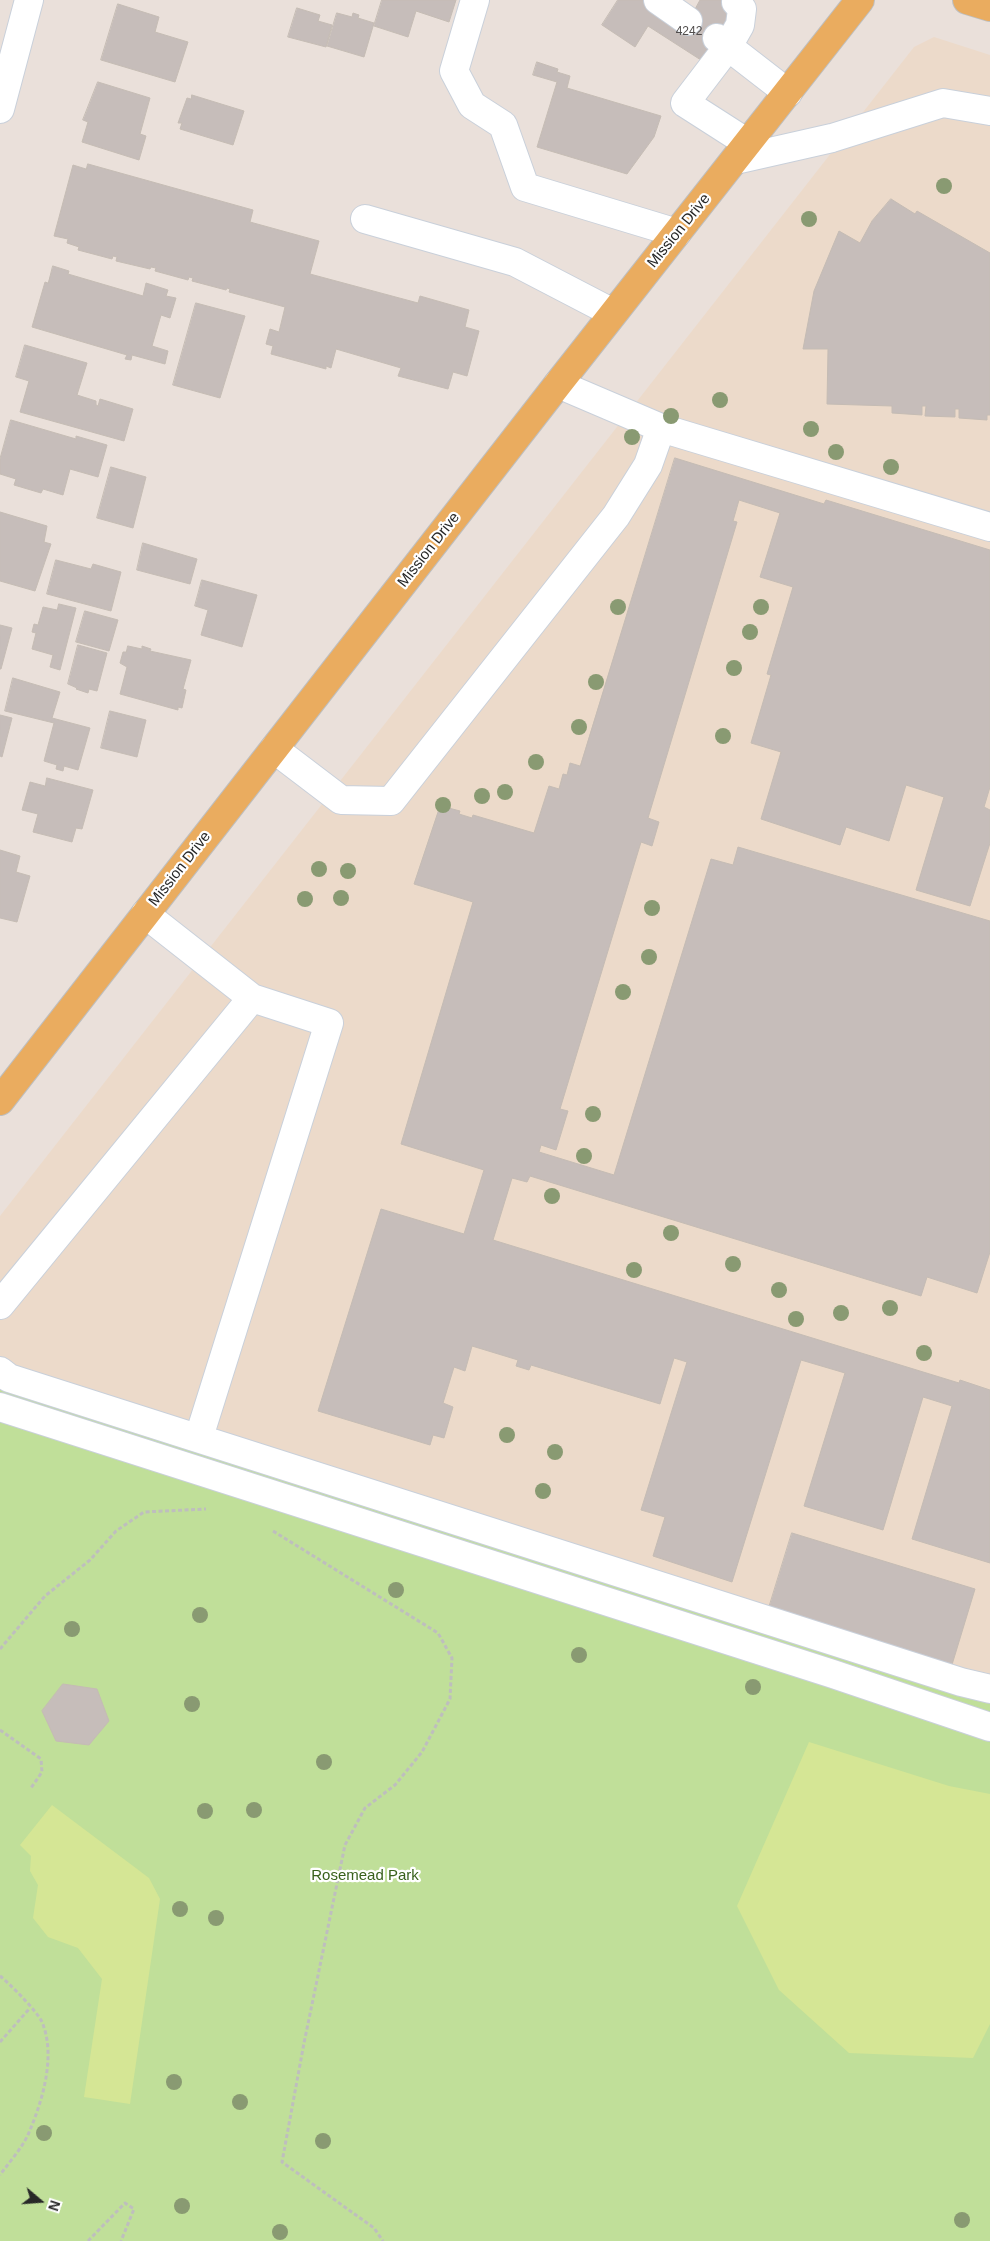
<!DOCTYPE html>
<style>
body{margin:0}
#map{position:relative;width:990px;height:2241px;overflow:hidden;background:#eae0da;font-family:Arial,sans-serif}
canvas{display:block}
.north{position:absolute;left:15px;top:2176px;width:50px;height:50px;-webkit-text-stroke:4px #fff;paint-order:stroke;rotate:108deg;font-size:14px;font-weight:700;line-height:20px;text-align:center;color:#282828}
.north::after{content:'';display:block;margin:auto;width:18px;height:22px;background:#282828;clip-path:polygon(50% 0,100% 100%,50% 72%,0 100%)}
</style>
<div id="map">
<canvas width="990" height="2241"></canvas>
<div class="north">N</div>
</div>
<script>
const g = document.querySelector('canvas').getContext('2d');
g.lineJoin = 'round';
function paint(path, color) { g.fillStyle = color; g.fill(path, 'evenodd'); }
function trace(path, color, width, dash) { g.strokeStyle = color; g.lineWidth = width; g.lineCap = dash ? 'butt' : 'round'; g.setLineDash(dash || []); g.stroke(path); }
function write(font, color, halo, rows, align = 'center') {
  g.font = font + ' Arial,sans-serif'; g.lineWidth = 4.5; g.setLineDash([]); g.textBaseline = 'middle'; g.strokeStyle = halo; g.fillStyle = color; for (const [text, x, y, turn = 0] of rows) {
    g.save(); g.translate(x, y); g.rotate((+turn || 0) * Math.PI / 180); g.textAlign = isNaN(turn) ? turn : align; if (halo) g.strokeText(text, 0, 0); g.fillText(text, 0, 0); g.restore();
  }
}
const education = new Path2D(`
 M934 37 990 55V1691L0 1377V1216L914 47Z`);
const green = new Path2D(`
 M0 1377 990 1691V2241H0Z`);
const pitch = new Path2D(`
 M809 1742 949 1786 990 1794V2024L973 2058 849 2053 779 1990 737 1906Z
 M52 1805 149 1878 160 1899 130 2104 84 2097 102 1979 78 1948 48 1937 33 1918 38 1885 30 1871 31 1856 20 1845Z`);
const building = new Path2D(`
 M382 0H456L449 22 416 11 408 37 374 26Z
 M618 0H650L687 24 700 0H737L704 62 648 26 635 47 602 25Z
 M118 4 159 17 155 32 188 42 175 82 101 60Z
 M297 8 320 15 318 21 332 25 326 47 288 37Z
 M337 13 352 17 353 13 359 15 358 18 374 23 364 57 327 46Z
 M537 62 558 69 557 72 570 76 567 88 661 116 654 137 627 174 537 147 557 82 533 75Z
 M98 82 150 98 140 134 146 136 139 160 82 142 88 122 83 120Z
 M192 95 244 111 233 145 180 129 182 123H178L187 98 191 99Z
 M88 164 253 210 250 222 319 241 310 274 418 303 420 296 469 310 465 327 479 331 467 376 453 372 448 389 398 376 401 368 336 349 331 368 326 366V369L271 354 273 346 266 344 270 329 279 332 285 307 229 292 230 289 227 288 226 290 192 281 193 278 189 277 188 280 155 271 156 268 151 267 150 269 116 261 117 257 113 256 112 259 78 250 79 247 67 243 68 239 54 236 73 165 86 169Z
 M891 199 915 214 917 211 990 253V415H987V420L959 418V409H955V417L925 416 926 406H922V415L892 413V406L827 404 828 349H803L814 291 839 231 860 243 872 221Z
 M53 266 69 271 68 274 143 296 146 283 168 290 166 296 176 298 170 318 161 315 152 346 168 351 165 364 132 355 131 360 125 359 127 355 32 327 45 282 48 283Z
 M196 303 245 316 220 398 173 385Z
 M25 345 87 363 77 395 96 401V405L98 406 100 399 133 409 124 441 20 412 29 381 16 377Z
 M11 420 76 439V436L107 445 98 477 70 469 63 495 43 489 41 493 14 485 16 479 0 474V459Z
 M675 458 824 504 826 500 990 550V787L984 807 990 810V843L970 906 916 890 944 797 906 785 889 841 846 827 840 845 761 819 781 752 751 743 771 675 767 674 793 587 760 577 780 513 739 500 733 521 737 522 648 818 659 822 652 846 641 842 560 1109 568 1111 556 1150 541 1145 539 1152 614 1175 711 859 733 865 738 847 990 921V1252L977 1293 927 1277 921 1296 530 1176 527 1182 512 1178 493 1240 959 1383 960 1380 990 1390V1563L912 1539 952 1406 923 1397 883 1530 804 1506 845 1373 801 1360 732 1582 653 1556 665 1517 641 1510 687 1362 674 1358 660 1404 531 1365 529 1370 516 1366 518 1360 472 1346 465 1371 454 1367 443 1403 453 1407 444 1438 433 1435 430 1445 318 1411 381 1209 464 1234 484 1170 401 1144 473 902 414 884 439 809 443 811 445 807 460 811 459 814 472 818 473 815 534 833 549 786 559 789 563 774 567 775 570 763 580 766Z
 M111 467 146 477 133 528 97 518Z
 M0 512 47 526 44 542 51 544 35 591 0 581Z
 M143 543 197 559 190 584 137 570Z
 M56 560 91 569 93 564 121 572 111 611 47 594Z
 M202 580 257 595 242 647 201 635 208 610 195 606Z
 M59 604 76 608 60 670 50 667 53 655 32 649 36 633 32 632 34 624 38 625 43 607 57 610Z
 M85 611 118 620 109 651 76 642Z
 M0 625 12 628 1 669H0Z
 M78 645 107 653 97 691 89 689 88 693 76 689 77 688 68 684Z
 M128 646 142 649V646L151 649 150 651 191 660 183 689 186 690 182 708 178 707V710L120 694 127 667 120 663 123 652H126Z
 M13 678 60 692 52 718 90 728 78 770 64 766 63 771 56 769 57 765 44 761 54 723 5 711Z
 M110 711 146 720 137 757 101 748Z
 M0 715 12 718 2 757 0 756Z
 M47 778 93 790 82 829 76 828 72 842 33 832 38 814 22 810 30 782 45 786Z
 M0 850 20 856 16 872 30 876 17 922 0 918Z
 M792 1533 975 1589 951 1668 768 1611Z
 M63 1684 97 1689 109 1721 89 1745 56 1741 42 1711Z`);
const path = new Path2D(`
 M273 1531 438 1633 452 1658 450 1699 422 1752 395 1785 365 1808 345 1845 304 2043 282 2162 374 2228 383 2241
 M0 1649 45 1596 90 1560 116 1531 144 1512 206 1509
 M0 1730 41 1759 42 1772 31 1788
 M0 1976C9 1983 37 2011 42 2022 56 2055 43 2099 30 2130 24 2146 10 2161 0 2175
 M0 2042 30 2008
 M88 2241 125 2203 134 2209 121 2241`);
const minor = new Path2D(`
 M475 0 454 71 472 105 503 125 525 187 677 233
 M658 0 688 21
 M736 2 742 9 740 25 727 48 685 103 749 144
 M717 38 788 93
 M0 109 29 0
 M735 160 832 138 943 103 990 111
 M365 219 515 262 613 313
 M558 384 661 428 990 527
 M274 749 341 800 391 801 616 516 648 465 661 428
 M145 914 252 998
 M0 1305 252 998 329 1023 199 1437
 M0 1371 9 1378 961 1682 990 1689
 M0 1407 833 1674 990 1727`);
const major = new Path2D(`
 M967 0 990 7
 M0 1101 558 384 860 0`);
const trees = [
 [944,186],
 [809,219],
 [720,400],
 [671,416],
 [811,429],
 [632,437],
 [836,452],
 [891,467],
 [618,607],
 [761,607],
 [750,632],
 [734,668],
 [596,682],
 [579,727],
 [723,736],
 [536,762],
 [505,792],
 [482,796],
 [443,805],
 [319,869],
 [348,871],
 [341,898],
 [305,899],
 [652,908],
 [649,957],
 [623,992],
 [593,1114],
 [584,1156],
 [552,1196],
 [671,1233],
 [733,1264],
 [634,1270],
 [779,1290],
 [890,1308],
 [841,1313],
 [796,1319],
 [924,1353],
 [507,1435],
 [555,1452],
 [543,1491],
 [396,1590],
 [200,1615],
 [72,1629],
 [579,1655],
 [753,1687],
 [192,1704],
 [324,1762],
 [254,1810],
 [205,1811],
 [180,1909],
 [216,1918],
 [174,2082],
 [240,2102],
 [44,2133],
 [323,2141],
 [182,2206],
 [962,2220],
 [280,2232]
];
const numberNames = [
 ["4242",689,32]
];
const streetNames = [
 ["Mission Drive",679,231,-51],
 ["Mission Drive",429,550,-52],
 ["Mission Drive",180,869,-52]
];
const parkNames = [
 ["Rosemead Park",365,1876]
];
paint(education, '#ecdaca');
paint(green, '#c0df99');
paint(pitch, '#d5e695');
paint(building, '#c6bdba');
trace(building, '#c5bcb4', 1);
trace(minor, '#c9d0da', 30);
trace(major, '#bebebe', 30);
trace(path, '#bebebe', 3, [4, 2.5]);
trace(minor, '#fff', 28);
trace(major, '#eaac5f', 28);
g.fillStyle = '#899a72';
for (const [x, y] of trees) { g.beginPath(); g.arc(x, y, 8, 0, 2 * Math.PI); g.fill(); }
write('12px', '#504d4c', null, numberNames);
write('15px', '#282828', '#fff', streetNames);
write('15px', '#39611c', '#fff', parkNames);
</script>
